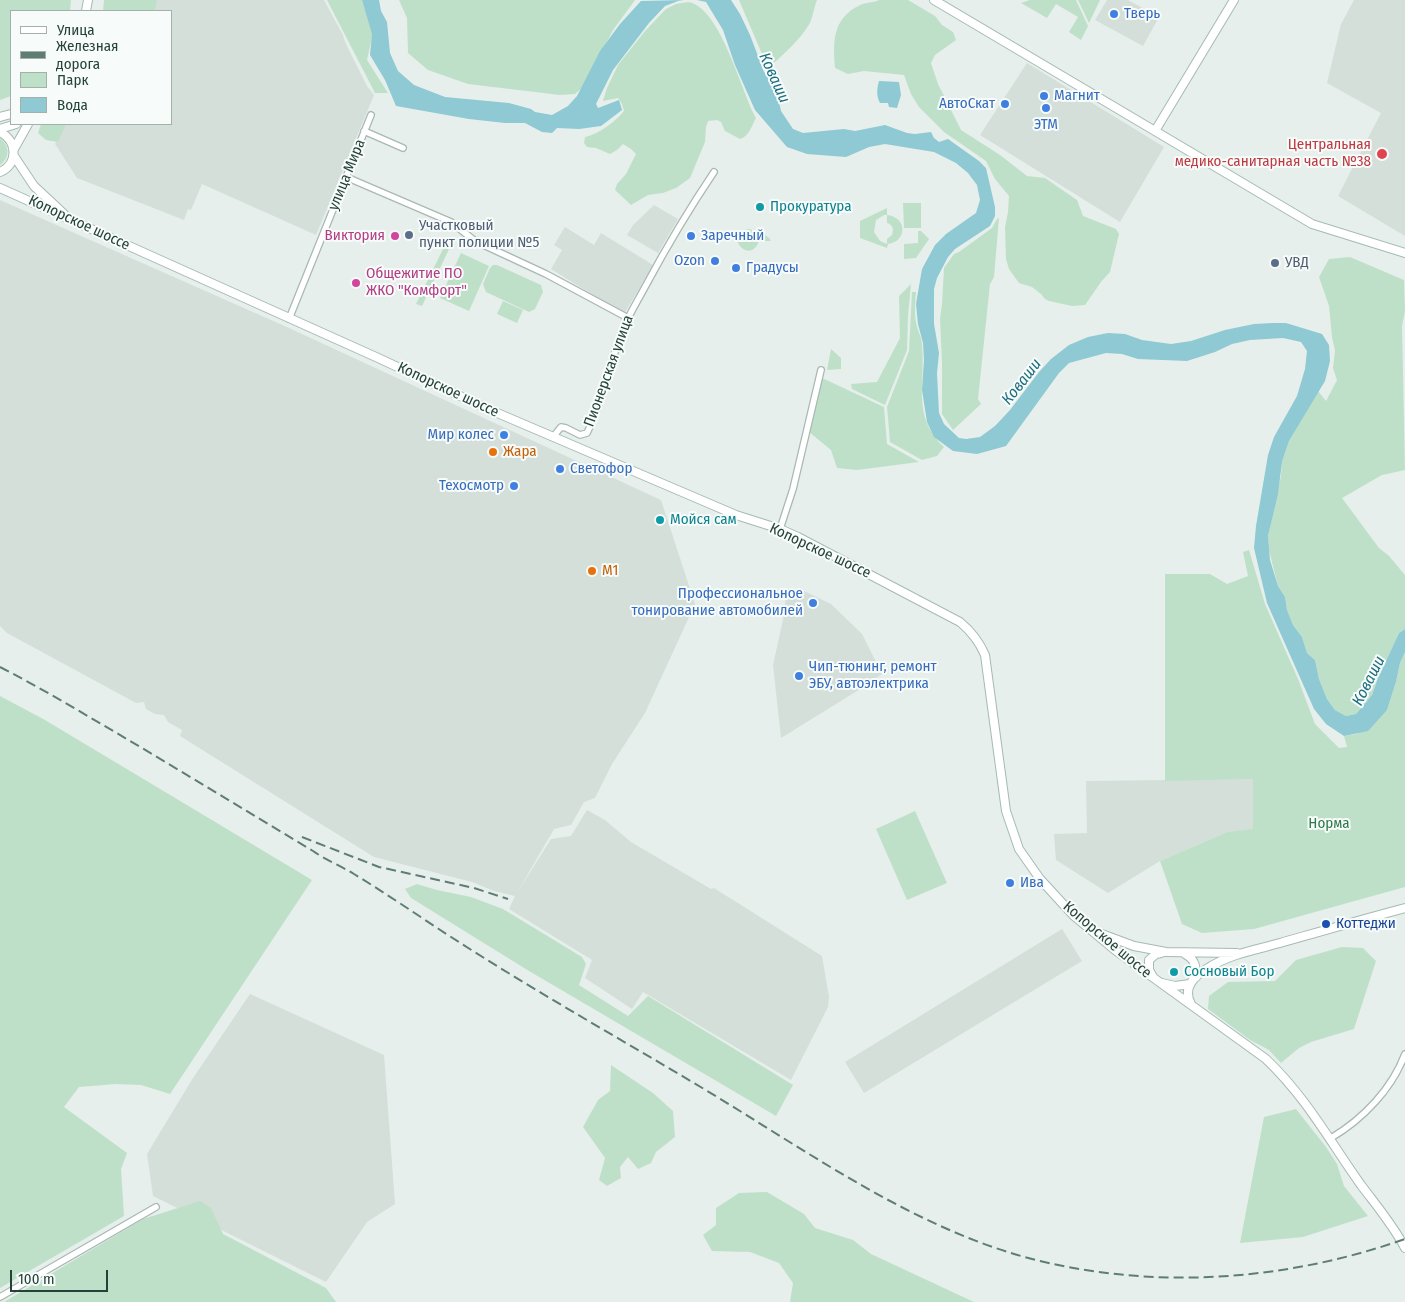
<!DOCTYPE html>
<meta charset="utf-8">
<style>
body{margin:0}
#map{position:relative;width:1405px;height:1302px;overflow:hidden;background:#e6efeb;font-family:"Fira Sans Condensed",sans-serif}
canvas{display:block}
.legend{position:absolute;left:10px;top:10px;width:162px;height:115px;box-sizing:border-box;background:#f7fbf9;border:1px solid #a3b1ad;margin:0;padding:6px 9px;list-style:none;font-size:15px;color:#24423a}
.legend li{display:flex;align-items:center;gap:10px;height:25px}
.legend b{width:25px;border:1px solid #a3b1ad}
.scale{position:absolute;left:10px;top:1270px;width:98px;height:22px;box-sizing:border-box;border:2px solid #24423a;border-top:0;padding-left:6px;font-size:15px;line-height:18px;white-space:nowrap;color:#24423a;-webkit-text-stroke:4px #f7fbf9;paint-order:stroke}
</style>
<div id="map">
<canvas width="1405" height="1302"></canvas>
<ul class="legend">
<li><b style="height:6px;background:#fff"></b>Улица</li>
<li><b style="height:6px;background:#5f7d75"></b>Железная дорога</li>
<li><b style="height:14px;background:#bfe0c8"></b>Парк</li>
<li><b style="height:14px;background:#8ec9d4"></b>Вода</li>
</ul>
<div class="scale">100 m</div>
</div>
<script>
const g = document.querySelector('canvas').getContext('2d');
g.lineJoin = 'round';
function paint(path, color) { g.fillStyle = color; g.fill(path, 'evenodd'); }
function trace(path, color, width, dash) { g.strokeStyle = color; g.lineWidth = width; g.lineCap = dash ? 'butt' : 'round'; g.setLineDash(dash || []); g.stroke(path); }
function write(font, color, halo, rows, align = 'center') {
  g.font = font + ' "Fira Sans Condensed",sans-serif'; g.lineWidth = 4; g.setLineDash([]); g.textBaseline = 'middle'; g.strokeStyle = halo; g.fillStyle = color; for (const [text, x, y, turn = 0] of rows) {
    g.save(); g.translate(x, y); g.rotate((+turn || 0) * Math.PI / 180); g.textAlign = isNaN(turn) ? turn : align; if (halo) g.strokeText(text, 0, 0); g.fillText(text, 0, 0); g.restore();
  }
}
const built = new Path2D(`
 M140 0H324L343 35 345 42 367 86 374 95 316 235 202 184 191 210 188 209 184 220 77 178 55 144 64 124H171V11H112Z
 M1107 0H1128L1159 17 1143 46 1095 20Z
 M1354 0H1405V236L1338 196 1381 113 1327 83 1341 24Z
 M1027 63 1164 147 1120 222 980 135Z
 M0 200 289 328 661 500 695 604 645 713 612 764 595 798 584 802 571 825 554 829 517 893 551 839 571 836 587 810 605 820 631 842 711 889 714 888 822 956 829 997 828 1007 791 1080 643 992 632 1009 585 978 592 960 509 909 515 896 494 891 472 882 374 857 180 736 182 730 168 722 164 715 155 714 146 709 144 702 136 703 7 633 0 626Z
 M654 205 678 219 658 253 627 235 633 225Z
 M565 227 594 245 601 233 653 265 624 314 551 269 562 250 554 245Z
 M787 588 804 591 831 604 862 634 882 674 862 688 781 738 773 665 783 620Z
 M1253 779V830L1227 832 1160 861 1108 893 1056 860 1054 834 1087 833 1086 781Z
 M1062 929 1082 961 864 1093 845 1062Z
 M250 994 384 1055 395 1204 367 1222 326 1282 153 1196 147 1154 193 1078Z`);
const green = new Path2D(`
 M0 0H71L70 11H11V96L0 100Z
 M104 0H157L155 11H103Z
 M327 0H362L373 33 367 60 388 93H375Z
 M399 0H635L613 30 584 86 575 94 560 95 468 84 428 70 408 53 407 18Z
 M739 0H817C814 7 813 16 810 23 800 40 783 55 768 68Z
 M879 0H908L935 16 942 25 953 32 956 40 935 55 931 63 938 84 961 130 1000 155 1027 176 1045 178 1077 200 1083 216 1116 229 1119 234 1110 272 1101 282 1085 305 1072 306 1049 301 1045 299 1041 294 1032 287 1019 283 1009 269 1006 259 1005 227 1008 212 1009 196 995 179 986 161 944 132 919 107 911 94 904 75 864 71 848 74 835 68C833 41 832 19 860 5 866 2 873 3 879 0Z
 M1030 0H1076L1088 26 1081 40 1069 32 1078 17 1056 4 1047 18 1021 3Z
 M1078 0H1100L1089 23Z
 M688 2C720 6 741 91 756 118 752 125 749 137 740 139L725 131 721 122 717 120 708 121 706 127 705 142 690 178 676 188 663 193 648 195 631 205 615 190 617 184 626 174 636 154 631 149 623 144 617 150 610 154 596 148 587 147 584 143 585 137C599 134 615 122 624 111L622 104 618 98 603 101 607 88 618 65 645 31 666 9 676 4Z
 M41 124H66L58 142 46 140 38 133Z
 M0 138C10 146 10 158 0 165Z
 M903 203H921V228H904Z
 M887 208V215C907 217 908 241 888 244L887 248 860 238V221ZM884 215H887V223C893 225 894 229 892 235L887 239V244L880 241 874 232 876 220Z
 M999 218 994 277 990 284 978 399 981 404 953 430 942 414V363L940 319 942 304 944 268 954 254 959 252 992 228 997 219Z
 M750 229 758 234 761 232 769 238 771 241H759C755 253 744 254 738 243 737 235 741 230 750 229Z
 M918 231H921L929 239 916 258 904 259V244L918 243Z
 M445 245 450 247 422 306 416 304Z
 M461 253 489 266 469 311 440 298Z
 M1350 257 1404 280 1405 311 1402 326 1405 470 1382 475 1342 498 1379 548 1389 556 1405 575V629L1399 633 1378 678 1372 695 1356 714 1346 716 1335 710 1327 699 1319 679 1315 660 1307 653 1302 637 1293 625 1287 610 1285 597 1278 586 1269 550 1268 536 1281 476 1282 462 1289 441 1318 391 1326 401 1337 380 1333 368 1335 351 1332 337 1329 306 1319 277 1329 259Z
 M493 265H497L541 285 543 292 535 309 529 312 486 292 483 284 490 268Z
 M911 284 908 316 907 350 885 405 852 389 851 384 877 382 900 338 899 296Z
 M912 292H916C915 304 914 315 917 327 919 333 922 339 922 345 926 384 911 416 944 447L937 456 922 460 890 442 887 407 909 351Z
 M503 301 523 310 517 323 497 314Z
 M831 349 841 358V369L827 370Z
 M820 377 884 407 887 444 919 462 857 470 837 468 831 450 808 431Z
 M1249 550 1265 604 1298 679 1315 724 1339 748 1347 747 1344 736 1356 734 1387 710 1396 682 1400 663 1405 652V887L1254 929 1202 933 1182 924 1160 861 1227 832 1253 829V779L1165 781V574H1210L1227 584 1248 576 1243 552Z
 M0 696 45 720 312 880 170 1094 141 1085 116 1084 79 1087 64 1107 127 1153 121 1169 124 1216 0 1288Z
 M915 811 947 883 907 900 876 829Z
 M417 884 437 890 471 897 503 909 582 957 586 964 579 985 628 1016 648 996 793 1085 776 1116 529 971 411 898 405 889Z
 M1342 947 1363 948 1376 961 1354 1029 1311 1042 1299 1048 1281 1063 1269 1050 1250 1040 1208 1009 1209 996 1228 982 1275 981 1296 960Z
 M611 1065 653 1093 673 1111 675 1137 656 1152 651 1163 638 1169 628 1157 620 1167 621 1178 607 1186 599 1180 605 1158 583 1127 598 1100 610 1091Z
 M1296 1109 1326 1147 1337 1164 1344 1186 1368 1216 1303 1237 1240 1243 1264 1117Z
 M767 1192 804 1214 815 1228 853 1240 871 1254 974 1302H790L793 1283 779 1263 750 1252 712 1251 703 1235 716 1225V1208L739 1193Z
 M200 1201 211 1208 223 1234 326 1288 336 1302H4L143 1219Z`);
const water = new Path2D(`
 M362 0H379L381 11 387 22 390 53 398 71 414 85 445 97 509 103 531 109 535 112 552 115 568 106 577 96 600 51 620 24 641 1 684 0 678 1 665 6 649 23 613 70 596 104 598 108 619 100 622 110 601 126 579 129 557 128 552 133 542 132 525 123H505L469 119 396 106 385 80 370 55 372 34Z
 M697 0H731L740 14 750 35 764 72 771 80 778 97 781 111 793 129 803 133 844 129 855 131 885 125 907 133 915 134 931 132 934 138 939 142 948 139 979 161 986 168 995 207V216L990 226 955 249 948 257 937 278 934 289V324L939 353 937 373 939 413 944 424 959 438 966 439 980 437 995 426 1010 410 1039 372 1051 359 1069 345 1088 337 1108 333 1125 334 1142 340 1171 344 1191 341 1225 330 1254 324 1273 323H1286L1322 334 1329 345 1330 361 1325 381 1289 441 1282 462 1278 494 1268 536 1270 560 1278 586 1285 597 1287 610 1293 625 1302 637 1307 653 1315 660 1319 679 1327 699 1335 710 1346 716 1356 714 1372 695 1378 678 1399 633 1405 629V652L1400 663 1396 682 1387 710 1368 731 1344 736 1326 724 1314 709 1267 603 1254 548 1256 526 1268 455 1274 437 1297 396 1305 369 1307 351 1301 342 1283 338 1250 340 1232 344 1215 352 1187 361 1138 359 1122 354 1106 353 1069 363 1059 373 1006 446 977 454 953 451 934 437 927 422 922 390 924 360 923 343 918 324 916 304 922 269 935 245 946 234 976 213 980 200 977 185 968 173 956 163 934 152 885 144 869 147 846 157 807 154 787 147 755 110 735 65 723 30 706 2Z
 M879 81 899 82 901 95 897 108 889 107 888 103H880C876 96 877 88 879 81Z`);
const street = new Path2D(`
 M364 131 403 148
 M346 177 451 222 475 241 546 274 628 318
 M289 319 371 115
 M553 437 561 427 566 428 580 435 587 433C603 401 609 365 622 332 628 316 637 302 645 287 666 248 689 209 714 172
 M780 529 793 489 821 370
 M1331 1138C1363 1119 1392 1089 1405 1054
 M0 1297 156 1207`);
const secondary = new Path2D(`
 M934 0 1312 224 1405 253
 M86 11 88 0
 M0 117 11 114
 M0 129 16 124
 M1155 131 1234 0
 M0 132C17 140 19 164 0 172
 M14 149 28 124
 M14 156 34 186 64 214
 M0 188 376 357 488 409 736 515 780 529 798 537 960 622C972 632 979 641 985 655L1006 811 1019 849 1040 879 1074 916 1115 950 1266 1059C1306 1097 1329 1140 1361 1185 1376 1205 1393 1225 1405 1248
 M1099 933 1134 946 1166 952 1237 953
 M1185 954C1195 959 1196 966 1196 977
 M1153 977 1149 970V960L1156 954 1161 953
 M1162 983 1175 986 1190 984
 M1191 1004C1182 988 1194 976 1208 968 1230 954 1255 950 1280 943 1322 931 1363 919 1405 908`);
const rail = new Path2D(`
 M0 667C35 685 69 705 103 725 173 766 243 809 313 851 326 860 341 866 354 874 395 899 433 926 473 951 549 999 627 1043 704 1089 809 1152 919 1232 1040 1261 1161 1290 1288 1280 1405 1239
 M302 837 379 867 474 888 508 899`);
const markers = [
 [1114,14,5,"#3f7fe0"],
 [1044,96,5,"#3f7fe0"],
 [1005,104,5,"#3f7fe0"],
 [1046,108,5,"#3f7fe0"],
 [1382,154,6,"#e0444e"],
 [760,207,5,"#0f9aa8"],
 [409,235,5,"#5c6f8a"],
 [395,236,5,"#d1479c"],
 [691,236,5,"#3f7fe0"],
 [715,261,5,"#3f7fe0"],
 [1275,263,5,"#5c6f8a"],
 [736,268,5,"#3f7fe0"],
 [356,283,5,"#d1479c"],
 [504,435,5,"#3f7fe0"],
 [493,452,5,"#e8710a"],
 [560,469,5,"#3f7fe0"],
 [514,486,5,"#3f7fe0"],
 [660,520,5,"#0f9aa8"],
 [592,571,5,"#e8710a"],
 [813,603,5,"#3f7fe0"],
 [799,676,5,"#3f7fe0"],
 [1010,883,5,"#3f7fe0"],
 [1326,924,5,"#1a4fb4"],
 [1174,972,5,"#0f9aa8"]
];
const shopNames = [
 ["Тверь",1124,14],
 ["Магнит",1054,96],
 ["АвтоСкат",995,104,"right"],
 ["ЭТМ",1046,125,"center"],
 ["Заречный",701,236],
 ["Ozon",705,261,"right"],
 ["Градусы",746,268],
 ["Мир колес",494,435,"right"],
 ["Светофор",570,469],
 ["Техосмотр",504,486,"right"],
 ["Профессиональное",803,594,"right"],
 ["тонирование автомобилей",803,611,"right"],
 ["Чип-тюнинг, ремонт",809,667],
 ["ЭБУ, автоэлектрика",809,684],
 ["Ива",1020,883]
];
const healthNames = [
 ["Центральная",1371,145],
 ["медико-санитарная часть №38",1371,162]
];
const streetNames = [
 ["улица Мира",347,175,-68],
 ["Копорское шоссе",79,223,25],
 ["Пионерская улица",609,371,-70],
 ["Копорское шоссе",448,390,25],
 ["Копорское шоссе",820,551,25],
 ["Копорское шоссе",1107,940,40]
];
const cultureNames = [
 ["Прокуратура",770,207],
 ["Мойся сам",670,520],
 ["Сосновый Бор",1184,972]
];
const serviceNames = [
 ["Участковый",419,226],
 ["пункт полиции №5",419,243],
 ["УВД",1285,263]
];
const hotelNames = [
 ["Виктория",385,236],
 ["Общежитие ПО",366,274,"left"],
 ["ЖКО \"Комфорт\"",366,291,"left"]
];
const foodNames = [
 ["Жара",503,452],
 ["М1",602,571]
];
const parkNames = [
 ["Норма",1329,824]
];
const transitNames = [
 ["Коттеджи",1336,924]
];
const waterNames = [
 ["Коваши",774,78,66],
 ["Коваши",1022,382,-52],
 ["Коваши",1369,681,-63]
];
paint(built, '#d4dfda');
paint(green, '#bfe0c8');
paint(water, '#8ec9d4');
trace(street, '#a8b8b2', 8);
trace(secondary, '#a4bbb3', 10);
trace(street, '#fff', 5.5);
trace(secondary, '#fff', 8);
trace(rail, '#5f7d75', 2, [10, 5]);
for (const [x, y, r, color] of markers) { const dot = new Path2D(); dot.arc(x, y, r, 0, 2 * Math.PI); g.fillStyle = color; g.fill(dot); trace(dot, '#f7fbf9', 2); }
write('15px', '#366cbe', '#f7fbf9', shopNames, 'left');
write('15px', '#be3a42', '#f7fbf9', healthNames, 'right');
write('15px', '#24423a', '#f7fbf9', streetNames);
write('15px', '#0d838f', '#f7fbf9', cultureNames, 'left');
write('15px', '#4e5e75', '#f7fbf9', serviceNames, 'left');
write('15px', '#b23c85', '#f7fbf9', hotelNames, 'right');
write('15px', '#c56008', '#f7fbf9', foodNames, 'left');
write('15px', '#2d7a4b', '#f7fbf9', parkNames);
write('15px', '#164399', '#f7fbf9', transitNames, 'left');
write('italic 16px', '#1c6f80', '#f7fbf9', waterNames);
</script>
